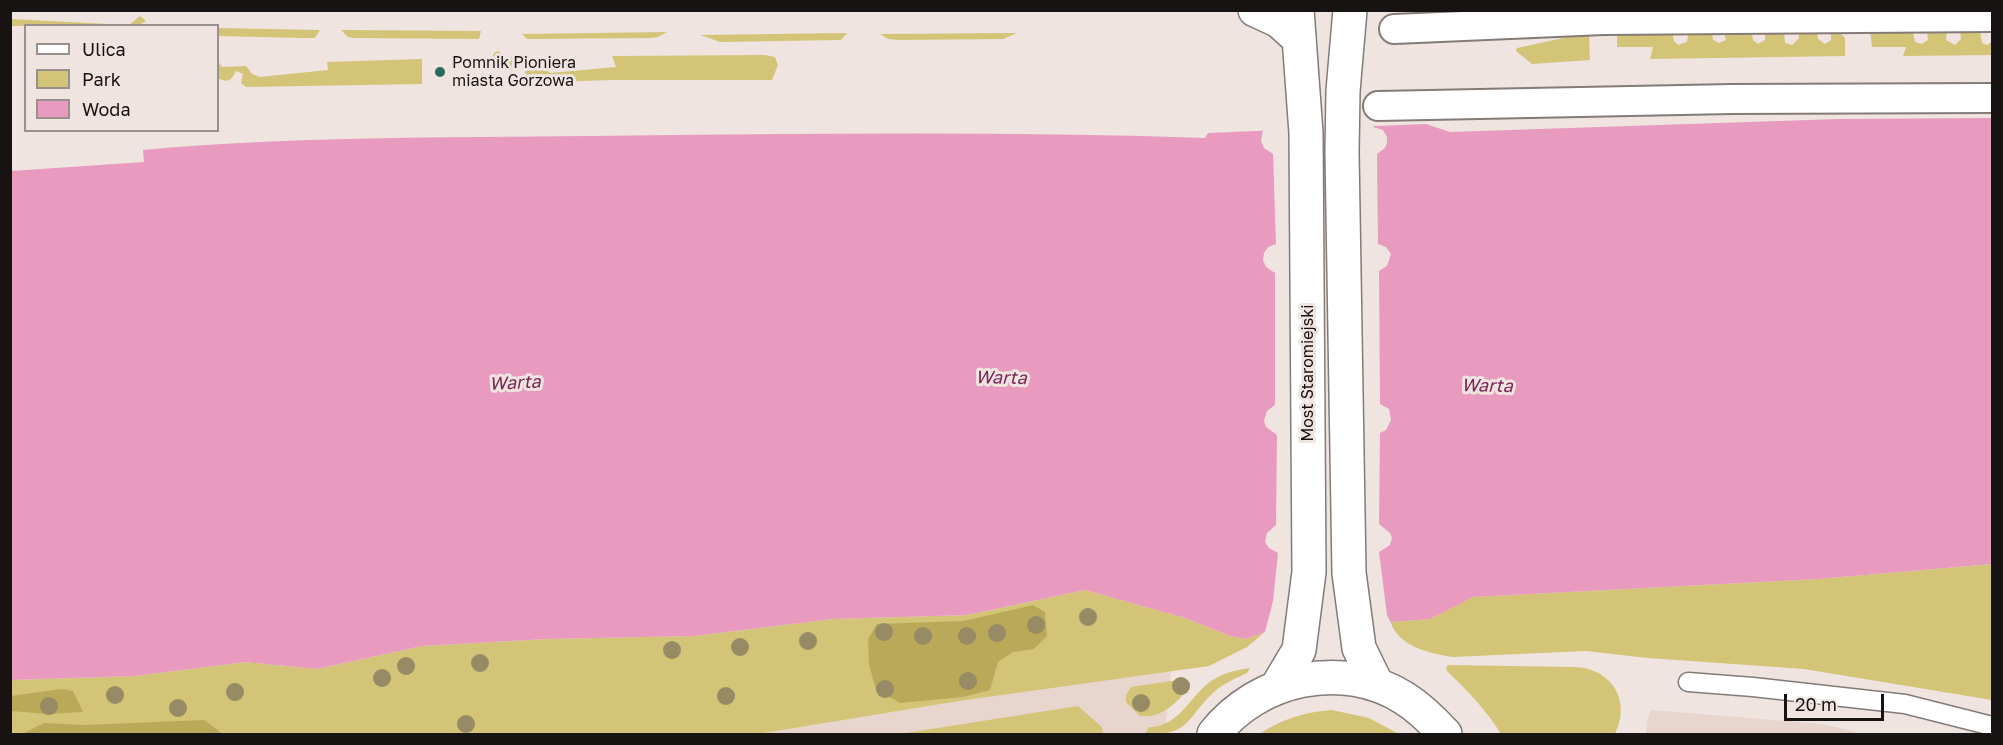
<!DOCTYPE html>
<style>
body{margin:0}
#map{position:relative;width:2003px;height:745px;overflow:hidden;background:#efe4e0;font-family:"Golos Text",sans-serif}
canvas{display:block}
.frame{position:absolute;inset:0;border:12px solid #171312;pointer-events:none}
.legend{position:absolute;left:24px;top:24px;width:195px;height:108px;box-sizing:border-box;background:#efe4e0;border:2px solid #99908e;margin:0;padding:8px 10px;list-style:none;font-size:18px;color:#171312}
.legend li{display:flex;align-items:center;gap:12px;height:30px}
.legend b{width:30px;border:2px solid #99908e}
.scale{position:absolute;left:1784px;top:694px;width:100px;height:27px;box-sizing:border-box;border:3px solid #171312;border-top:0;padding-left:8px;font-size:18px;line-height:21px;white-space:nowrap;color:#171312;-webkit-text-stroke:4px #efe4e0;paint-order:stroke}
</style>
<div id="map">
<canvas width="2003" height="745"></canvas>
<div class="frame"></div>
<ul class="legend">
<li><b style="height:8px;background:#fff"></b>Ulica</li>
<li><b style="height:16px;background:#d4c477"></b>Park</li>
<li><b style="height:16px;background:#e89bbf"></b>Woda</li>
</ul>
<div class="scale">20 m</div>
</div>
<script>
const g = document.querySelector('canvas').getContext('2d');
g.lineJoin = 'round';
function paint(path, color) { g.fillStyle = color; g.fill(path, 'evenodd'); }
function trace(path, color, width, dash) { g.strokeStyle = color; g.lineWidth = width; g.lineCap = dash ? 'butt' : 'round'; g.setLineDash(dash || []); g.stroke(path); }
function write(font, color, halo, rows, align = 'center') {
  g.font = font + ' "Golos Text",sans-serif'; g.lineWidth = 6; g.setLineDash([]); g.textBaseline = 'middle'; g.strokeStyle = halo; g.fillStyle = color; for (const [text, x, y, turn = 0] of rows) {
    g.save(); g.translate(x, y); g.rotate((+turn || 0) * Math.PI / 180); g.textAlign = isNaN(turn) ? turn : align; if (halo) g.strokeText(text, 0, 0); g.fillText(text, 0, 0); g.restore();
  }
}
const built = new Path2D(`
 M1171 670 1165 734H758L959 701Z
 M1651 710 1823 724 1863 734H1646L1647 721Z`);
const green = new Path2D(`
 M140 16 146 21 139 25 11 26V19L129 25Z
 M218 28 320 30 315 38H301L218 36Z
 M1615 28 1672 31 1674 41 1678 45 1687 42 1688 36 1686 32H1712L1713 40 1719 43 1726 40 1724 32 1751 31 1753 40 1758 44 1765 40V31H1784L1785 43 1792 45 1799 38 1798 31H1817L1818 39 1825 44 1831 40V31L1841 34 1845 38V56L1650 59 1653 47H1617V36Z
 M341 30 481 31 479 39 354 38 348 37Z
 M1870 30 1913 32 1915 42 1922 44 1928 40 1927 31H1947L1946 40 1955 45 1961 39 1960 31H1980L1982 43 1987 45 1992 42V55L1903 56 1906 47H1872Z
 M667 32 658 37 652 38 527 39 522 34Z
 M847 33 841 40 720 42 700 35Z
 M1017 33 1003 39 899 40 888 39 880 34Z
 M1586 33 1589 35 1590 60 1532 64 1516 51 1517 48Z
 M498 51 507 57 528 56 550 73 616 67 612 56 765 55 775 57 778 65 772 80H614L549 82 536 81 525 73 527 65 520 63C517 70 515 71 508 70L503 62 495 61 492 58 494 53Z
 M422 59V84L246 87 241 83 243 74 236 71C231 81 228 83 218 78V61L222 67 246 66 252 74 260 77 328 70 327 62Z
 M1992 564V700L1804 669 1648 658 1586 651 1453 657C1429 653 1401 648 1390 622L1430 619 1472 597 1818 579Z
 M1085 590 1185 618 1230 636 1246 639 1265 632 1247 647 1209 666 959 701 758 734H11L10 680 135 676 245 662 317 669 422 646 546 639 694 636 833 619 967 615Z
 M1448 665 1574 667C1611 668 1632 700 1615 734H1501C1486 710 1468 691 1447 671L1446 668Z
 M1250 668 1247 673C1236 678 1223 684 1214 692 1185 719 1192 735 1145 734L1149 727C1179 727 1190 696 1211 681 1223 673 1236 670 1250 668Z
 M1185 679 1190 683V687C1177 702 1162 719 1140 716L1126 702V695L1131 687Z
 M1078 706 1102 727 1103 734H899Z
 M1332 710 1369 718 1399 734H1259C1283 719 1304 712 1332 710Z`);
const forest = new Path2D(`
 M1033 605 1045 612 1047 636 1034 649 1013 652 998 662 990 690 963 697 900 703 876 689 869 665 868 639 877 624 963 621Z
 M61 689 73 691 83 712 47 714 11 711V696Z
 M204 720 219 731 221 734H22L44 723 84 725Z`);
const water = new Path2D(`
 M1992 118V564L1818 579 1473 597 1430 619 1265 632 1246 639 1230 636 1185 618 1085 590 967 615 833 619 694 636 546 639 422 646 317 669 245 662 135 676 11 680V171L144 162 143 150C291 136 442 138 591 136 796 134 1001 131 1205 138L1208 133 1426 124 1450 132 1838 119Z`);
const pier = new Path2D(`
 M1374 122 1373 127 1383 130 1387 137V143L1385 148 1377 154 1378 244 1386 247 1391 254 1387 266 1379 271 1380 404 1389 409 1391 420 1386 430 1380 433 1379 524 1390 533 1392 538 1390 545 1379 552 1387 615 1392 625 1265 635 1258 638 1265 632 1273 601 1278 553 1269 548 1265 542 1267 533 1276 525 1277 435 1266 427 1264 421 1267 411 1275 405V273L1266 267 1263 260 1264 253 1268 247 1276 244 1273 154 1264 148 1261 141 1263 130 1267 127Z`);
const service = new Path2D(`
 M1688 682 1753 687 1905 704 1992 726`);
const pedestrian = new Path2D(`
 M1394 29 1603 20 1992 17
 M1378 106 1732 99 1992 98`);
const tertiary = new Path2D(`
 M1255 10 1279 21 1299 39`);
const secondary = new Path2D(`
 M1350 10 1343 91 1342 152 1349 573 1359 648 1377 685
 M1277 687 1299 650 1309 572 1306 133 1297 10
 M1214 734C1258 678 1342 659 1404 698 1420 708 1433 721 1445 734`);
const trees = [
 [1088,617],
 [1036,625],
 [884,632],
 [997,633],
 [923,636],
 [967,636],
 [808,641],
 [740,647],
 [672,650],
 [480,663],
 [406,666],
 [382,678],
 [968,681],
 [1181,686],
 [885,689],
 [235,692],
 [115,695],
 [726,696],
 [1141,703],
 [49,706],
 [178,708],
 [466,724]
];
const markers = [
 [440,72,6,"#266c5f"]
];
const poiNames = [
 ["Pomnik Pioniera",452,63],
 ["miasta Gorzowa",452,81]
];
const streetNames = [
 ["Most Staromiejski",1308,373,-90]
];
const waterNames = [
 ["Warta",1001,378,1],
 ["Warta",515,383,-3],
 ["Warta",1487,386,1]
];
paint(built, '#e8d5ce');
paint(green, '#d4c477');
paint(forest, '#b9a959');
paint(water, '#e89bbf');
paint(pier, '#efe4e0');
trace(service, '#847a76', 21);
trace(pedestrian, '#847a76', 32);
trace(tertiary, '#847a76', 36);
trace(secondary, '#847a76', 36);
trace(service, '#fff', 18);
trace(pedestrian, '#fff', 28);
trace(tertiary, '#fff', 33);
trace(secondary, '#fff', 33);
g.fillStyle = '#968b65';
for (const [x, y] of trees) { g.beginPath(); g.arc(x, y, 9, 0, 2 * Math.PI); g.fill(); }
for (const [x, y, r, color] of markers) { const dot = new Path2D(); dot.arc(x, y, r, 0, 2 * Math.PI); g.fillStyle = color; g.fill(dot); trace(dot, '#efe4e0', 2); }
write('16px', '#171312', '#efe4e0', poiNames, 'left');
write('16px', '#171312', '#efe4e0', streetNames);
write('italic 18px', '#7e2557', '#efe4e0', waterNames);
</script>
